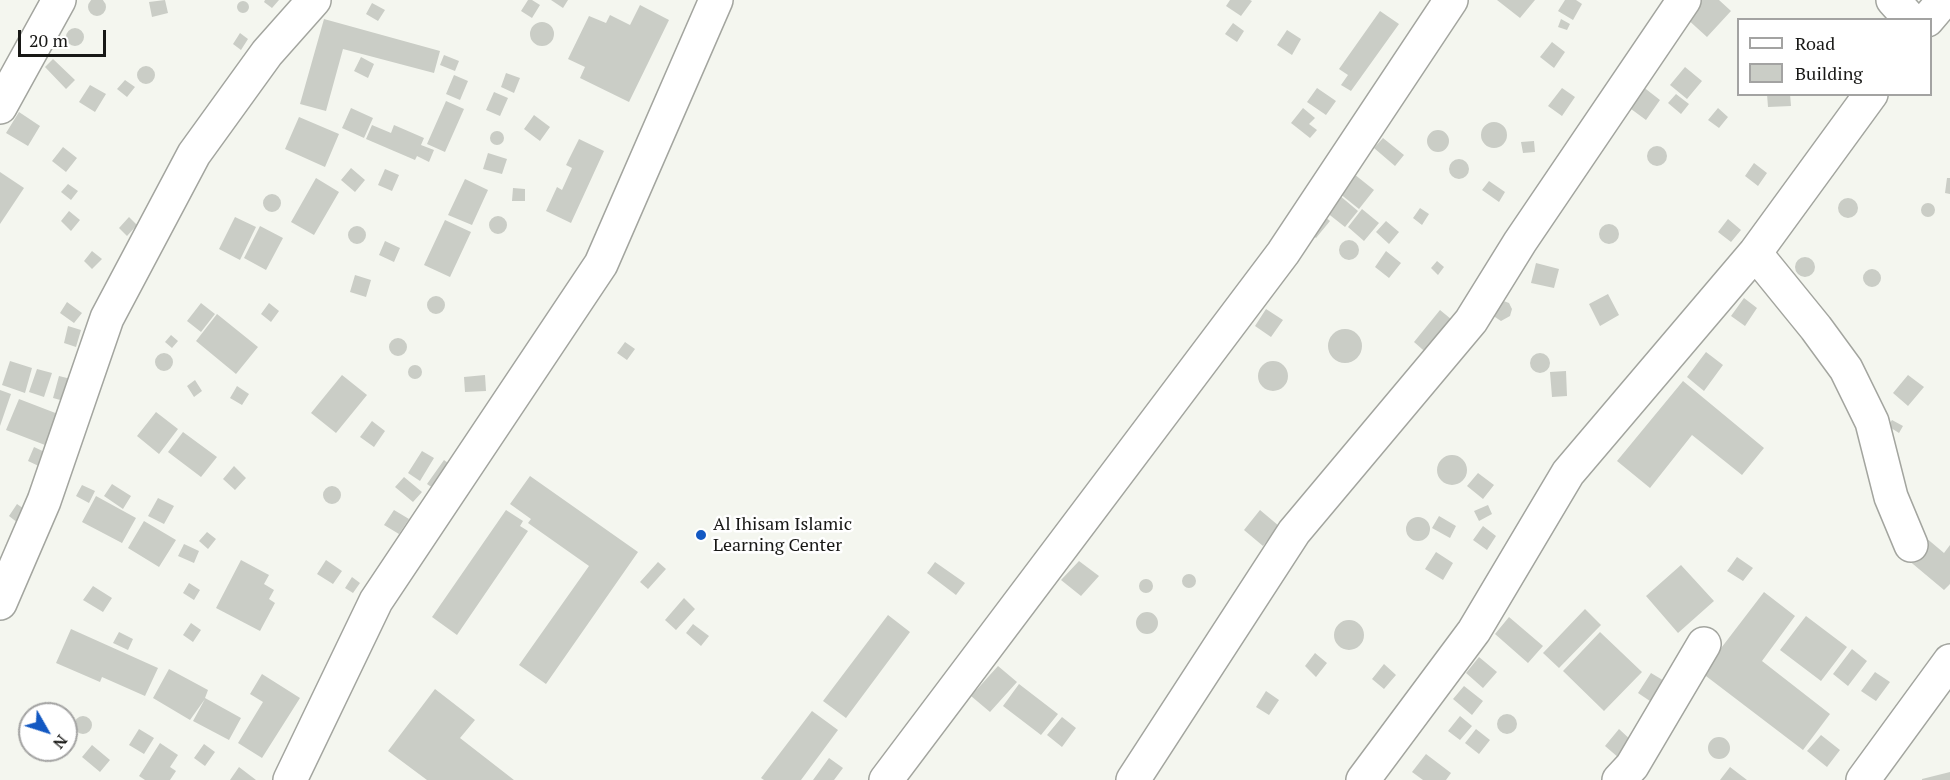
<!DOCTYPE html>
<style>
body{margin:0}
#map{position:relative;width:1950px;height:780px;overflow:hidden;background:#f4f6ef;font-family:"PT Serif",serif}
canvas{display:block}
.legend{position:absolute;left:1737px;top:18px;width:195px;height:78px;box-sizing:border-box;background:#fff;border:2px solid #a3a3a2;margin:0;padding:8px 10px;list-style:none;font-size:18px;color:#181816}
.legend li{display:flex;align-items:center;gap:12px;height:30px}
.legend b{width:30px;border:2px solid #a3a3a2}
.north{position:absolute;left:18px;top:702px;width:60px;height:60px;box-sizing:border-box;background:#fff;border:2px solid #a3a3a2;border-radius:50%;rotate:129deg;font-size:16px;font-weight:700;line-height:24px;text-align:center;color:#181816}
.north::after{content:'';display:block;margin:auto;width:21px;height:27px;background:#1258c2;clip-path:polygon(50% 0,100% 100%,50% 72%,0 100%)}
.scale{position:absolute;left:18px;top:30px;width:88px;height:27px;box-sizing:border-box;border:3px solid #181816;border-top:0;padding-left:8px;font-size:18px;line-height:21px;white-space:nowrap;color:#181816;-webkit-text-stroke:4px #fff;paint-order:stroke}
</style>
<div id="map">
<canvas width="1950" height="780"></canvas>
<ul class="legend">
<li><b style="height:8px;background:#fff"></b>Road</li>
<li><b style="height:16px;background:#cacdc6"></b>Building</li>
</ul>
<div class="north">N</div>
<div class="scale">20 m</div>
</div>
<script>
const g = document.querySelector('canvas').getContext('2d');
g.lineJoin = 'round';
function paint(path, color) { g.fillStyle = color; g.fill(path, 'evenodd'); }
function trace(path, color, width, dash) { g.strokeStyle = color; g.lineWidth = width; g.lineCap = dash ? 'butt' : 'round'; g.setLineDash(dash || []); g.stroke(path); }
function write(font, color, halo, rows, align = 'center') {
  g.font = font + ' "PT Serif",serif'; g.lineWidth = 5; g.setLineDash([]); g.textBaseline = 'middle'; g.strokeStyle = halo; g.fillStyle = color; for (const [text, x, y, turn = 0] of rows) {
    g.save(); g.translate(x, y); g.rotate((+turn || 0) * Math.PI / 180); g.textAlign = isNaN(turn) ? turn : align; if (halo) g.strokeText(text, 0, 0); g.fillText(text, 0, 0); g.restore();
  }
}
const building = new Path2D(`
 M88 7a9 9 0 1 1 18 0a9 9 0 1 1-18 0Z
 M165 0 168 13 152 17 149 2Z
 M265 0H279L272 8 264 2Z
 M528 0H532L540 5 532 18 521 11Z
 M551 0H568L563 8Z
 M1230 0H1250L1252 1 1241 16 1226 6Z
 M1497 0H1535L1520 18Z
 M1565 0H1576L1582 4 1573 20 1558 11Z
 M1701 0H1719L1731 11 1707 37 1685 17Z
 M237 7a6 6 0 1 1 12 0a6 6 0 1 1-12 0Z
 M372 3 385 10 378 21 366 14Z
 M640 5 669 20 629 102 580 78 585 67 568 59 589 16 606 23 610 15 630 25Z
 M1380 11 1399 24 1351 91 1341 85 1348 75 1339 69Z
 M324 19 440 51 434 73 343 49 326 111 300 104Z
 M1561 19 1570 24 1567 30 1558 27Z
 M530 34a12 12 0 1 1 24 0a12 12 0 1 1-24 0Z
 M1233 23 1244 31 1237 42 1225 34Z
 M66 37a9 9 0 1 1 18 0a9 9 0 1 1-18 0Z
 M1287 30 1301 39 1292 55 1277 45Z
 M240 33 248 39 241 50 233 44Z
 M1552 42 1565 52 1554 68 1540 57Z
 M444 55 459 61 455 71 440 65Z
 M361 57 374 64 368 78 354 71Z
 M53 59 75 80 66 89 45 67Z
 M137 75a9 9 0 1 1 18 0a9 9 0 1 1-18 0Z
 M1685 67 1702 81 1687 99 1670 85Z
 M506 73 520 78 514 93 501 87Z
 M454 75 468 81 460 100 446 94Z
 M125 80 135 87 127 97 117 89Z
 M90 85 106 94 95 112 79 102Z
 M1642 86 1660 100 1646 120 1627 106Z
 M1317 88 1336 101 1326 115 1307 102Z
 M1562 88 1575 97 1562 116 1548 106Z
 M494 92 508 98 500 116 486 110Z
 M1676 94 1689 104 1681 114 1668 103Z
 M1767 94H1790L1791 106 1768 107Z
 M446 101 464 109 445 152 427 144Z
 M351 108 373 118 364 138 342 128Z
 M1303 108 1315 118 1309 124 1317 130 1310 138 1291 123Z
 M1718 108 1728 117 1719 128 1708 120Z
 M19 112 40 126 28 146 6 133Z
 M534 115 550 127 540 141 524 129Z
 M299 117 339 134 325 167 285 149Z
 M1481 135a13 13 0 1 1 26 0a13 13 0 1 1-26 0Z
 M372 125 391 133 394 125 424 138 421 145 434 150 429 162 417 156 415 160 366 139Z
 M1427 141a11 11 0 1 1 22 0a11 11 0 1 1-22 0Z
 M490 138a7 7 0 1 1 14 0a7 7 0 1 1-14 0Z
 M1383 138 1404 155 1395 166 1374 148Z
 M579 139 604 151 571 223 546 211 557 187 562 190 572 168 566 165Z
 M1534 141 1535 152 1523 153 1521 142Z
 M1647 156a10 10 0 1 1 20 0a10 10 0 1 1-20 0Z
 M63 147 77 158 66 172 52 161Z
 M488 153 507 159 502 174 483 169Z
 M1449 169a10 10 0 1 1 20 0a10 10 0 1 1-20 0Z
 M1754 163 1767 173 1758 186 1745 176Z
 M351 168 365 180 355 192 341 180Z
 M385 169 399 175 392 191 378 185Z
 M0 172 24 188 0 224Z
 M1354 174 1374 190 1359 209 1339 193Z
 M316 178 339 192 314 235 291 222Z
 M1947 178H1950V194L1945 193Z
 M465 179 488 190 472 225 448 215Z
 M1489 181 1505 192 1499 202 1482 190Z
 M68 184 78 191 71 200 61 192Z
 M513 188 525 189V201H512Z
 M263 203a9 9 0 1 1 18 0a9 9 0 1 1-18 0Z
 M1339 195 1358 211 1345 227 1326 212Z
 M1838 208a10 10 0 1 1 20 0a10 10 0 1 1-20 0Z
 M1921 210a7 7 0 1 1 14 0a7 7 0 1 1-14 0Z
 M1420 208 1429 214 1422 225 1413 218Z
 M1362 209 1379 223 1364 241 1348 227Z
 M69 211 80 220 71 231 61 221Z
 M1323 215 1330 221 1316 238 1309 232Z
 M489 225a9 9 0 1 1 18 0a9 9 0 1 1-18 0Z
 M129 217 137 225 127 236 119 228Z
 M235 217 256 227 240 260 219 249Z
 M1728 219 1741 230 1731 242 1718 232Z
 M445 220 471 232 450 277 424 265Z
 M1386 221 1399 232 1389 244 1376 232Z
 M1599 234a10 10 0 1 1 20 0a10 10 0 1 1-20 0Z
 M260 226 283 238 266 270 244 258Z
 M348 235a9 9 0 1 1 18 0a9 9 0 1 1-18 0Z
 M1339 250a10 10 0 1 1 20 0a10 10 0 1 1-20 0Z
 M385 241 400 248 394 262 379 255Z
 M92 251 102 259 92 269 84 261Z
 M1386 251 1401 263 1389 278 1375 267Z
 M1795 267a10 10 0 1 1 20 0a10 10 0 1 1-20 0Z
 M1437 261 1444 267 1438 275 1431 268Z
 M1536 263 1559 269 1554 288 1531 283Z
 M1863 278a9 9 0 1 1 18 0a9 9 0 1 1-18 0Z
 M355 275 371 280 366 297 350 292Z
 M1608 294 1619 315 1600 326 1589 304Z
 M427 305a9 9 0 1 1 18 0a9 9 0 1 1-18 0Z
 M1744 298 1757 308 1745 326 1731 316Z
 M1501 300 1509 303 1512 309 1510 316 1501 321 1492 315Z
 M67 302 82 313 74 323 60 313Z
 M201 303 215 314 201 332 187 321Z
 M269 303 279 311 271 322 261 314Z
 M1266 309 1283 320 1271 337 1255 326Z
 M1440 310 1457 324 1430 356 1414 342Z
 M217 314 258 347 236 374 196 341Z
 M68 326 81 330 76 347 64 343Z
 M1328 346a17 17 0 1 1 34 0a17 17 0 1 1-34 0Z
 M171 335 178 341 172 348 165 342Z
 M389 347a9 9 0 1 1 18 0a9 9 0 1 1-18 0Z
 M625 342 635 349 627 360 617 353Z
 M1706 352 1723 365 1704 391 1687 377Z
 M1530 363a10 10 0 1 1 20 0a10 10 0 1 1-20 0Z
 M155 362a9 9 0 1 1 18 0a9 9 0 1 1-18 0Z
 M1258 376a15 15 0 1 1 30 0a15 15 0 1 1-30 0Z
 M10 361 32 368 25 393 2 385Z
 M408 372a7 7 0 1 1 14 0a7 7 0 1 1-14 0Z
 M37 369 52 373 44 397 29 392Z
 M1566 371 1567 396 1552 397 1550 372Z
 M342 375 367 395 336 433 311 413Z
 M485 375 486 391 465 392 464 377Z
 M1908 375 1924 387 1908 406 1893 393Z
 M59 376 71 379 64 401 53 398Z
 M195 380 202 391 194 397 187 386Z
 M1683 381 1764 448 1742 475 1692 435 1650 488 1617 461Z
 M237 386 249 394 242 405 230 398Z
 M0 390 11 394 0 426Z
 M19 399 58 414 45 445 6 430Z
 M156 412 178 429 159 454 137 436Z
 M1892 420 1903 426 1899 433 1888 426Z
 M372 421 385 431 374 447 360 437Z
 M183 432 217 457 201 477 168 452Z
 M34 447 49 454 43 468 28 461Z
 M422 451 434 458 420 481 408 473Z
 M1437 470a15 15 0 1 1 30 0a15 15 0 1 1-30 0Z
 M444 460 452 466 436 490 427 484Z
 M234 466 246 478 235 490 223 479Z
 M1478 473 1494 485 1483 499 1467 486Z
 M530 476 638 552 546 684 519 665 589 566 528 523 531 519 510 504Z
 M404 477 422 492 413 502 395 487Z
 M112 484 131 496 123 509 104 496Z
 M82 485 95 491 89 503 76 496Z
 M323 495a9 9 0 1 1 18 0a9 9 0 1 1-18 0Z
 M96 496 136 518 122 543 82 522Z
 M158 498 174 506 164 524 148 516Z
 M17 504 27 511 18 523 9 516Z
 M1488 505 1492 514 1479 521 1474 511Z
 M394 510 409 519 399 534 384 525Z
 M506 510 523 521 520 526 528 531 457 635 432 617Z
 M1260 510 1279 526 1263 546 1244 530Z
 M1439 516 1456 526 1450 538 1432 528Z
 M1406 529a12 12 0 1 1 24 0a12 12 0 1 1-24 0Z
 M144 521 176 540 159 567 128 548Z
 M1483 526 1496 536 1487 550 1473 540Z
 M207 532 216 539 208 549 199 541Z
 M1925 537 1944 553 1950 545V584L1944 590 1907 559Z
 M184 544 199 551 194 563 178 556Z
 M1436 552 1453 563 1443 580 1425 569Z
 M1737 557 1753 568 1743 581 1727 571Z
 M241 560 269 575 264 584 274 590 269 599 275 603 260 631 216 608Z
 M326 560 342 571 333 584 317 574Z
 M1079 561 1099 576 1081 596 1061 580Z
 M658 562 666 569 648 589 640 582Z
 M935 562 965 583 956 595 927 573Z
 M1681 565 1714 601 1678 633 1646 596Z
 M1182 581a7 7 0 1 1 14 0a7 7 0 1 1-14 0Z
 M352 577 360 583 353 593 345 588Z
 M1139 586a7 7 0 1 1 14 0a7 7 0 1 1-14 0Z
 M189 583 200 590 194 600 183 593Z
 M93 586 112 598 103 612 83 600Z
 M1764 592 1795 616 1762 661 1830 714 1803 750 1702 673Z
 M684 598 695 609 676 630 665 620Z
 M1585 609 1601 625 1559 668 1543 653Z
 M1136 623a11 11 0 1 1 22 0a11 11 0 1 1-22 0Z
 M888 615 910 632 846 718 823 701Z
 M1806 616 1847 647 1821 681 1780 650Z
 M1509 617 1543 646 1528 663 1495 634Z
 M1334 635a15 15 0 1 1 30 0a15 15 0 1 1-30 0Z
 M191 623 201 630 193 642 183 635Z
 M693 624 709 636 701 646 686 633Z
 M71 629 158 668 145 696 102 677 100 682 56 663Z
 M119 632 133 639 128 650 113 643Z
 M1600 632 1642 672 1604 711 1563 671Z
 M1852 649 1867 661 1848 686 1833 674Z
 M1315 653 1327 663 1316 677 1305 666Z
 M1479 657 1497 672 1483 688 1466 673Z
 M1384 664 1396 675 1384 689 1372 679Z
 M998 666 1017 682 990 712 971 696Z
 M169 669 208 690 205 698 241 718 229 740 193 721 205 699 190 720 153 698Z
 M1875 672 1890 682 1876 701 1861 691Z
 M1651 673 1666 682 1653 703 1638 693Z
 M262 674 300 698 262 758 238 743 263 702 250 694Z
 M1019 684 1058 714 1041 735 1003 706Z
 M1464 686 1483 701 1472 715 1453 699Z
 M435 689 475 720 460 738 514 780H427L388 751Z
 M1266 691 1279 700 1269 715 1256 707Z
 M812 711 838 730 801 780H764L761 778Z
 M1497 724a10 10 0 1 1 20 0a10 10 0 1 1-20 0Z
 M74 725a9 9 0 1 1 18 0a9 9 0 1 1-18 0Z
 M1460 716 1472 726 1460 740 1448 731Z
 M1062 717 1076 728 1062 747 1047 735Z
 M30 720V743L18 733Z
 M139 729 154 738 144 754 129 745Z
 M1476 729 1490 740 1479 754 1465 743Z
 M1619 729 1633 742 1619 758 1605 746Z
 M1821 735 1840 750 1827 767 1807 751Z
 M1708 748a11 11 0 1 1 22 0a11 11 0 1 1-22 0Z
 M160 743 178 755 170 767 176 771 170 780H145L139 776Z
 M204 744 215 752 205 766 194 758Z
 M92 745 110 760 100 772 82 757Z
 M1426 754 1451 773 1446 780H1423L1412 772Z
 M829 758 843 768 834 780H813Z
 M239 767 256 780H230Z
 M1730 767 1747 780H1720Z
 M1950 772V780H1922V779Z`);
const minor = new Path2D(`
 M1893 0 1911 20
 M1927 20 1944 0
 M0 107 59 0
 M1755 253 1816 328 1846 369 1872 422 1891 497 1911 545
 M0 603 44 501 107 318 194 154 267 53 314 0
 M290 780 376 601 601 264 716 0
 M886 780 1283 253 1451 0
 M1133 780 1294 532 1471 321 1520 242 1684 0
 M1363 780 1474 631 1568 473 1755 253 1871 94
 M1619 780 1632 766 1704 644
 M1863 780 1950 661`);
const markers = [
 [701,535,6,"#1258c2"]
];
const poiNames = [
 ["Al Ihisam Islamic",713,525],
 ["Learning Center",713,546]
];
paint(building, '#cacdc6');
trace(minor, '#a3a59f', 36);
trace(minor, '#fff', 33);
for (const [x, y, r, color] of markers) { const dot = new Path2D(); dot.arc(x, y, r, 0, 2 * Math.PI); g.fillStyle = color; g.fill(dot); trace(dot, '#fff', 2); }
write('18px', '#181816', '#fff', poiNames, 'left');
</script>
